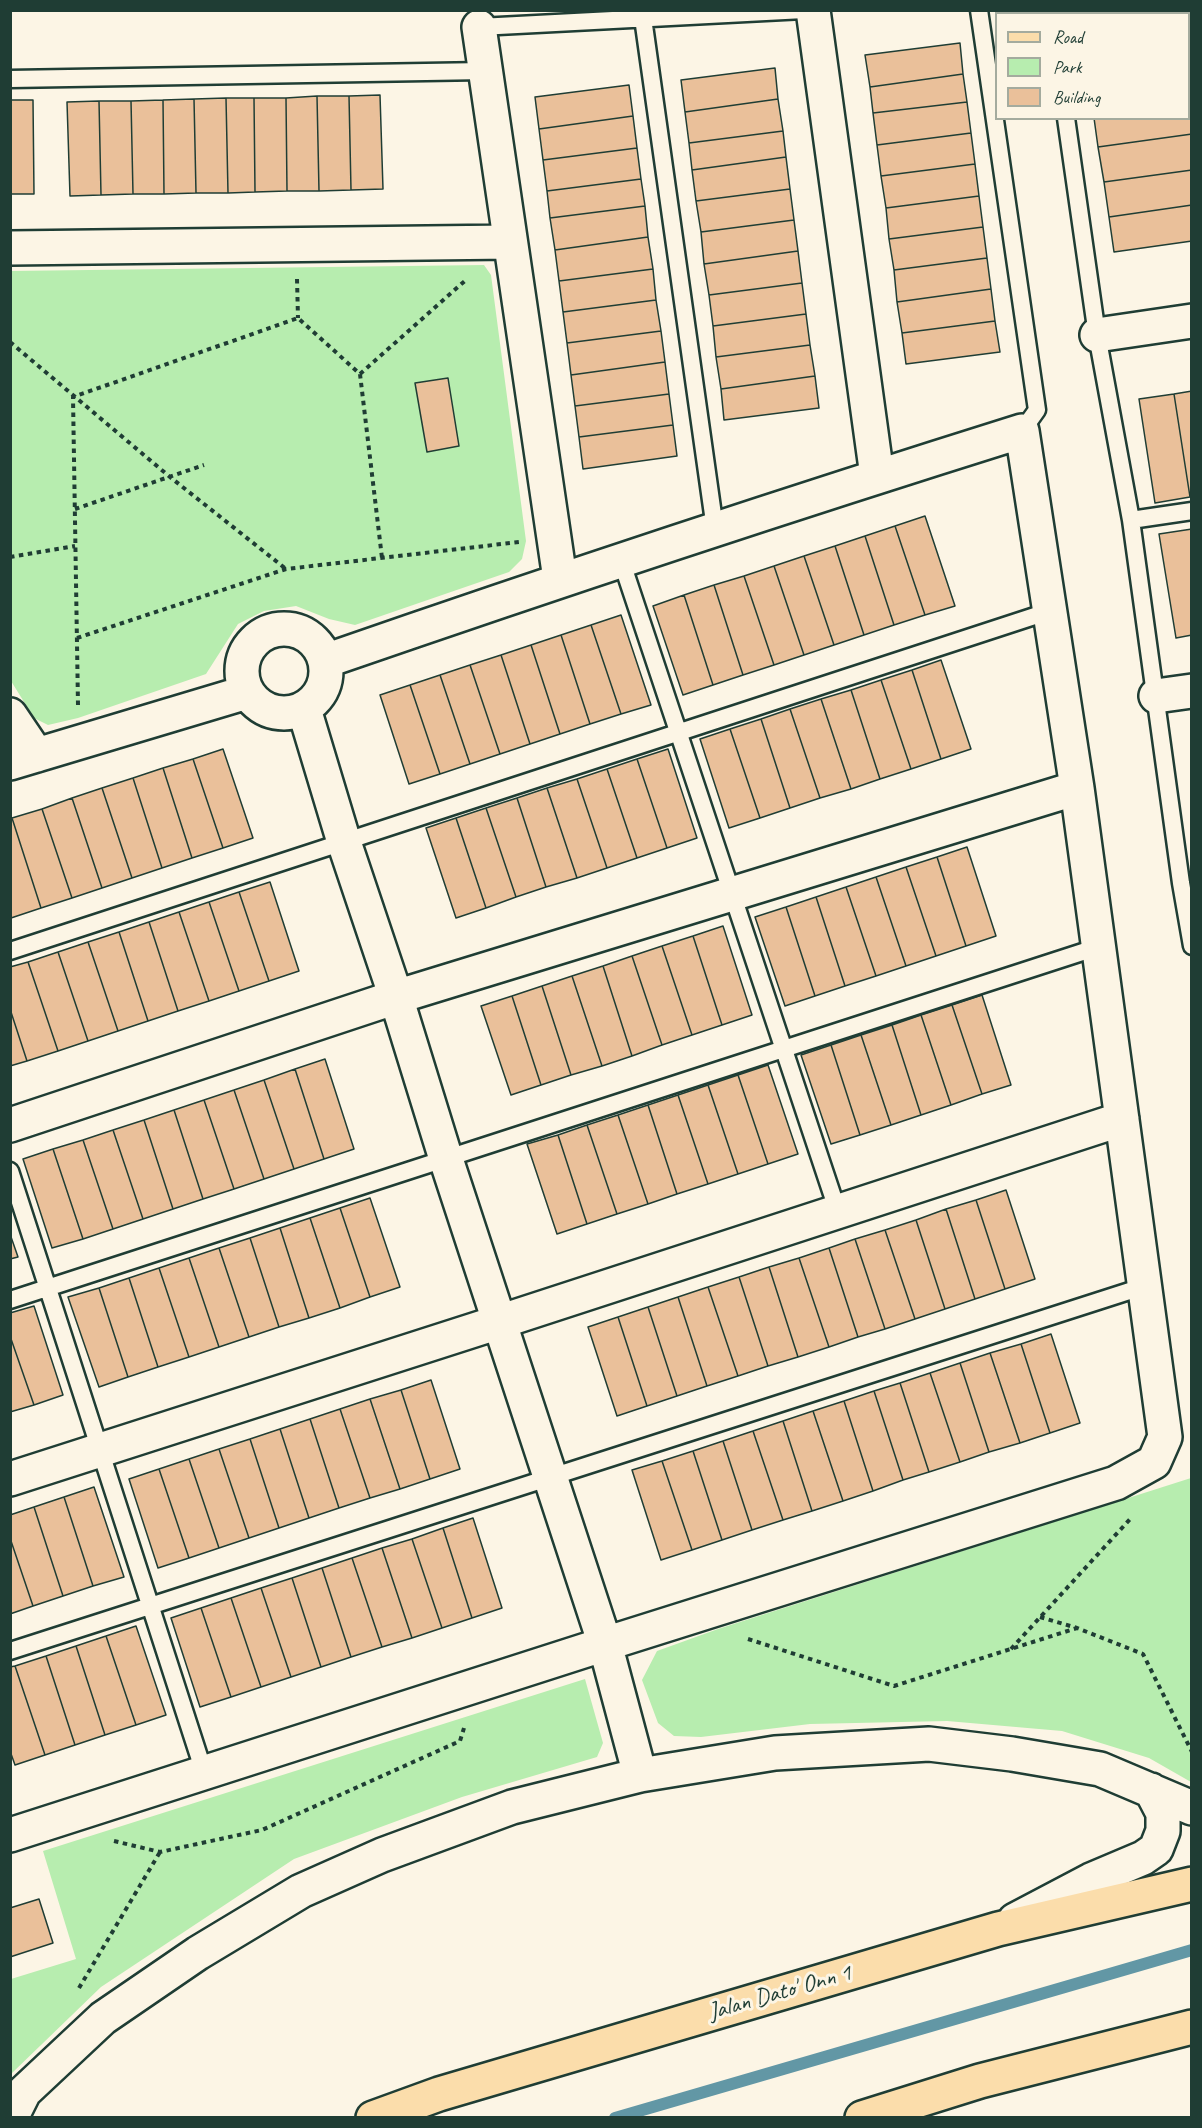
<!DOCTYPE html>
<style>
body{margin:0}
#map{position:relative;width:1202px;height:2128px;overflow:hidden;background:#fcf5e5;font-family:Caveat,sans-serif}
canvas{display:block}
.frame{position:absolute;inset:0;border:12px solid #1f3d34;pointer-events:none}
.legend{position:absolute;left:995px;top:12px;width:195px;height:108px;box-sizing:border-box;background:#fcf5e5;border:2px solid #a4ab9e;margin:0;padding:8px 10px;list-style:none;font-size:18px;color:#1f3d34}
.legend li{display:flex;align-items:center;gap:12px;height:30px}
.legend b{width:30px;border:2px solid #a4ab9e}
</style>
<div id="map">
<canvas width="1202" height="2128"></canvas>
<div class="frame"></div>
<ul class="legend">
<li><b style="height:8px;background:#fbddab"></b>Road</li>
<li><b style="height:16px;background:#b7edaf"></b>Park</li>
<li><b style="height:16px;background:#eac09a"></b>Building</li>
</ul>
</div>
<script>
const g = document.querySelector('canvas').getContext('2d');
g.lineJoin = 'round';
function paint(path, color) { g.fillStyle = color; g.fill(path, 'evenodd'); }
function trace(path, color, width, dash) { g.strokeStyle = color; g.lineWidth = width; g.lineCap = dash ? 'butt' : 'round'; g.setLineDash(dash || []); g.stroke(path); }
function write(font, color, halo, rows, align = 'center') {
  g.font = font + ' Caveat,sans-serif'; g.lineWidth = 6; g.setLineDash([]); g.textBaseline = 'middle'; g.strokeStyle = halo; g.fillStyle = color; for (const [text, x, y, turn = 0] of rows) {
    g.save(); g.translate(x, y); g.rotate((+turn || 0) * Math.PI / 180); g.textAlign = isNaN(turn) ? turn : align; if (halo) g.strokeText(text, 0, 0); g.fillText(text, 0, 0); g.restore();
  }
}
const green = new Path2D(`
 M484 265 491 275 526 541 522 559 509 572 355 625 329 619 296 606 264 611 238 624 206 674 78 718 48 725 34 718 11 681 10 271Z
 M1191 1478V1782L1149 1758 1062 1731 947 1721 810 1724 701 1737 674 1736 658 1723 642 1680 657 1651 718 1629Z
 M585 1679 603 1743 597 1757 462 1797 294 1859 101 1987 11 2074V1979L76 1959 43 1851Z`);
const stream = new Path2D(`
 M615 2118 1192 1950`);
const building = new Path2D(`
 M1079 10H1185L1186 14H1080Z
 M960 43 963 74 870 87 865 55Z
 M1188 63H1192V99H1188Z
 M775 68 778 99 685 112 681 80Z
 M963 74 967 102 873 113 870 87Z
 M629 85 633 116 539 129 535 97Z
 M380 95 383 189 351 190 349 96Z
 M317 96 319 191H287L286 98Z
 M317 96H349L351 190 319 191Z
 M226 98H254L255 192 228 193Z
 M226 98 228 193H196L194 99Z
 M254 98H286L287 191 255 192Z
 M194 99 196 193 164 194 163 100Z
 M778 99 783 131 689 143 685 112Z
 M1188 99H1192V134L1098 147 1094 118H1188Z
 M10 100H33L34 194H10Z
 M163 100 164 194H133L131 101Z
 M99 101 101 195 70 196 67 102Z
 M99 101H131L133 194 101 195Z
 M967 102 971 133 877 145 873 113Z
 M633 116 637 148 543 160 539 129Z
 M783 131 786 157 692 170 689 143Z
 M971 133 975 164 881 176 877 145Z
 M1192 134V170L1104 182 1098 147Z
 M637 148 641 179 547 191 543 160Z
 M786 157 790 189 696 201 692 170Z
 M975 164 979 196 886 208 881 176Z
 M1192 170V205L1109 217 1104 182Z
 M641 179 645 206 550 218 547 191Z
 M790 189 794 220 701 232 696 201Z
 M979 196 983 227 889 239 886 208Z
 M1192 205V241L1114 252 1109 217Z
 M645 206 648 237 555 250 550 218Z
 M794 220 798 251 704 264 701 232Z
 M983 227 987 258 894 270 889 239Z
 M648 237 653 269 559 281 555 250Z
 M798 251 802 283 709 295 704 264Z
 M987 258 991 289 897 302 894 270Z
 M653 269 656 300 563 312 559 281Z
 M802 283 806 314 713 326 709 295Z
 M991 289 995 321 902 333 897 302Z
 M656 300 661 331 567 343 563 312Z
 M806 314 810 345 716 357 713 326Z
 M995 321 1000 352 906 364 902 333Z
 M661 331 665 362 571 375 567 343Z
 M810 345 815 376 721 389 716 357Z
 M665 362 669 394 575 406 571 375Z
 M815 376 819 408 724 420 721 389Z
 M448 378 459 446 427 452 415 383Z
 M1192 391V497H1190L1174 394Z
 M669 394 673 425 579 437 575 406Z
 M1174 394 1190 497 1155 503 1139 399Z
 M673 425 677 456 583 469 579 437Z
 M925 516 955 606 925 615 895 526Z
 M895 526 925 615 894 625 865 536Z
 M1192 529V635L1176 638 1159 534Z
 M865 536 894 625 864 635 835 546Z
 M835 546 864 635 834 645 804 556Z
 M804 556 834 645 804 655 774 566Z
 M774 566 804 655 774 665 744 576Z
 M744 576 774 665 743 675 714 585Z
 M714 585 743 675 713 685 684 595Z
 M684 595 713 685 683 695 653 606Z
 M621 615 651 705 621 714 591 625Z
 M591 625 621 714 590 724 561 635Z
 M561 635 590 724 560 734 531 645Z
 M531 645 560 734 530 744 501 655Z
 M501 655 530 744 500 754 470 665Z
 M941 660 971 749 941 759 912 670Z
 M470 665 500 754 470 764 440 675Z
 M912 670 941 759 911 769 881 680Z
 M440 675 470 764 440 774 410 685Z
 M881 680 911 769 880 779 851 690Z
 M410 685 440 774 409 784 380 695Z
 M851 690 880 779 851 789 821 699Z
 M821 699 851 789 820 798 790 709Z
 M790 709 820 798 790 808 761 719Z
 M761 719 790 808 760 818 730 729Z
 M730 729 760 818 729 828 700 739Z
 M223 749 253 838 223 848 193 759Z
 M668 749 697 838 667 848 637 759Z
 M193 759 223 848 192 858 163 768Z
 M637 759 667 848 637 858 607 769Z
 M163 768 192 858 162 868 133 778Z
 M607 769 637 858 607 868 577 779Z
 M133 778 162 868 132 878 102 788Z
 M577 779 607 868 577 878 547 788Z
 M102 788 132 878 102 888 72 798Z
 M547 788 577 878 546 887 517 798Z
 M72 798 102 888 72 898 42 809Z
 M517 798 546 887 516 897 486 808Z
 M486 808 516 897 486 908 456 818Z
 M42 809 72 898 41 908 12 818Z
 M12 818 41 908 11 918 10 819Z
 M456 818 486 908 456 918 426 828Z
 M967 847 996 936 966 946 937 857Z
 M937 857 966 946 936 956 906 867Z
 M906 867 936 956 906 966 876 877Z
 M876 877 906 966 876 976 846 887Z
 M270 882 299 971 269 981 239 892Z
 M846 887 876 976 845 986 816 897Z
 M239 892 269 981 239 991 209 902Z
 M816 897 845 986 815 996 786 907Z
 M209 902 239 991 209 1001 179 912Z
 M786 907 815 996 785 1006 755 917Z
 M179 912 209 1001 178 1011 149 922Z
 M149 922 178 1011 148 1021 119 932Z
 M723 926 752 1015 722 1025 693 936Z
 M119 932 148 1021 118 1031 88 942Z
 M693 936 722 1025 692 1035 662 946Z
 M88 942 118 1031 88 1041 58 952Z
 M662 946 692 1035 662 1045 632 956Z
 M58 952 88 1041 58 1051 28 962Z
 M632 956 662 1045 632 1056 603 966Z
 M28 962 58 1051 27 1061 10 1009V967Z
 M603 966 632 1056 602 1066 572 976Z
 M572 976 602 1066 571 1075 542 986Z
 M542 986 571 1075 541 1085 512 996Z
 M982 995 1011 1085 982 1094 952 1005Z
 M512 996 541 1085 511 1095 481 1006Z
 M952 1005 982 1094 951 1105 921 1015Z
 M10 1009 27 1061 10 1066Z
 M921 1015 951 1105 921 1115 892 1025Z
 M892 1025 921 1115 891 1125 861 1035Z
 M861 1035 891 1125 860 1135 831 1045Z
 M831 1045 860 1135 831 1144 801 1055Z
 M325 1059 354 1149 324 1159 295 1069Z
 M768 1065 798 1154 768 1164 738 1075Z
 M295 1069 324 1159 294 1169 264 1080Z
 M738 1075 768 1164 738 1174 708 1085Z
 M264 1080 294 1169 264 1179 234 1090Z
 M708 1085 738 1174 708 1184 678 1095Z
 M234 1090 264 1179 234 1189 204 1100Z
 M678 1095 708 1184 677 1194 648 1105Z
 M204 1100 234 1189 203 1199 174 1110Z
 M648 1105 677 1194 648 1204 618 1115Z
 M174 1110 203 1199 173 1209 144 1120Z
 M618 1115 648 1204 617 1214 587 1125Z
 M144 1120 173 1209 143 1219 113 1130Z
 M587 1125 617 1214 587 1224 558 1135Z
 M113 1130 143 1219 113 1229 83 1140Z
 M558 1135 587 1224 557 1234 527 1144Z
 M83 1140 113 1229 83 1239 53 1149Z
 M53 1149 83 1239 52 1248 23 1159Z
 M1006 1190 1035 1279 1005 1289 976 1200Z
 M370 1198 400 1287 370 1297 340 1208Z
 M976 1200 1005 1289 975 1299 946 1209Z
 M340 1208 370 1297 340 1308 310 1218Z
 M946 1209 975 1299 945 1309 916 1220Z
 M310 1218 340 1308 309 1318 280 1228Z
 M916 1220 945 1309 915 1319 885 1230Z
 M280 1228 309 1318 279 1327 250 1238Z
 M885 1230 915 1319 885 1329 855 1239Z
 M10 1234 18 1257 10 1259Z
 M250 1238 279 1327 249 1337 219 1248Z
 M855 1239 885 1329 858 1337 829 1248Z
 M219 1248 249 1337 219 1347 189 1258Z
 M829 1248 858 1337 829 1347 799 1258Z
 M189 1258 219 1347 189 1357 159 1268Z
 M799 1258 829 1347 798 1357 769 1267Z
 M769 1267 798 1357 768 1366 739 1277Z
 M159 1268 189 1357 158 1367 129 1278Z
 M739 1277 768 1366 738 1376 708 1287Z
 M129 1278 158 1367 128 1377 99 1288Z
 M708 1287 738 1376 707 1386 678 1297Z
 M99 1288 128 1377 99 1387 68 1297Z
 M678 1297 707 1386 677 1396 648 1307Z
 M34 1306 63 1395 34 1405 10 1336V1313Z
 M648 1307 677 1396 647 1406 618 1317Z
 M618 1317 647 1406 617 1416 588 1327Z
 M1051 1334 1080 1423 1050 1433 1021 1344Z
 M10 1336 34 1405 10 1412Z
 M1021 1344 1050 1433 1020 1443 990 1353Z
 M990 1353 1020 1443 989 1452 960 1363Z
 M960 1363 989 1452 960 1462 930 1373Z
 M930 1373 960 1462 929 1472 900 1383Z
 M431 1380 460 1469 430 1479 401 1390Z
 M900 1383 929 1472 903 1480 874 1391Z
 M401 1390 430 1479 400 1489 370 1399Z
 M874 1391 903 1480 873 1491 844 1401Z
 M370 1399 400 1489 370 1498 340 1409Z
 M844 1401 873 1491 843 1501 813 1411Z
 M340 1409 370 1498 339 1508 310 1419Z
 M813 1411 843 1501 812 1511 783 1421Z
 M310 1419 339 1508 309 1518 280 1429Z
 M783 1421 812 1511 783 1520 753 1431Z
 M280 1429 309 1518 279 1528 250 1439Z
 M753 1431 783 1520 752 1530 723 1441Z
 M250 1439 279 1528 249 1538 219 1449Z
 M723 1441 752 1530 722 1540 693 1451Z
 M219 1449 249 1538 219 1548 189 1459Z
 M693 1451 722 1540 692 1550 662 1461Z
 M189 1459 219 1548 189 1558 159 1469Z
 M662 1461 692 1550 661 1560 632 1470Z
 M159 1469 189 1558 158 1568 129 1479Z
 M94 1487 124 1577 93 1586 64 1497Z
 M64 1497 93 1586 63 1596 34 1507Z
 M34 1507 63 1596 33 1606 10 1538V1515Z
 M473 1518 502 1608 472 1618 443 1528Z
 M443 1528 472 1618 442 1628 412 1539Z
 M10 1538 33 1606 10 1614Z
 M412 1539 442 1628 412 1638 382 1548Z
 M382 1548 412 1638 382 1647 352 1558Z
 M352 1558 382 1647 351 1657 322 1568Z
 M322 1568 351 1657 321 1667 292 1578Z
 M292 1578 321 1667 291 1677 261 1588Z
 M261 1588 291 1677 261 1687 231 1598Z
 M231 1598 261 1687 231 1697 201 1608Z
 M201 1608 231 1697 200 1707 171 1618Z
 M136 1626 166 1715 136 1725 106 1636Z
 M106 1636 136 1725 105 1735 76 1646Z
 M76 1646 105 1735 75 1745 46 1656Z
 M46 1656 75 1745 45 1755 15 1666Z
 M15 1666 45 1755 15 1765 10 1751V1667Z
 M39 1899 53 1943 10 1957V1908Z`);
const path = new Path2D(`
 M297 279 298 318
 M10 342 170 477 286 569
 M360 374 467 279
 M75 509 204 465
 M10 557 75 546
 M77 638 286 569 519 542
 M78 705 73 397 298 318 360 374 382 558
 M1040 1617 1077 1628 1143 1654 1192 1752
 M748 1639 894 1686 1077 1628
 M1011 1649 1132 1517
 M114 1841 160 1852 262 1830 460 1741 464 1728
 M79 1988 160 1852`);
const service = new Path2D(`
 M979 10 1037 410 1022 431
 M1053 14 1054 10
 M643 18 715 529
 M479 27 804 10
 M10 79 485 71
 M1066 118 1097 335 1131 520 1181 883 1192 946
 M1131 520 1192 511
 M621 560 838 1212
 M10 951 1050 611
 M10 1171 204 1772
 M10 1300 1098 947
 M10 1651 1145 1286`);
const minor = new Path2D(`
 M813 10 877 476
 M479 27 560 579
 M10 248 510 242
 M1097 335 1192 321
 M242 671a42 42 0 1 1 84 0a42 42 0 1 1-84 0Z
 M1156 696 1192 691
 M304 709 344 842 396 997 446 1159 605 1644 640 1775
 M10 715 37 755
 M10 763 247 692
 M10 1125 396 997 1077 788
 M10 1479 499 1322 1122 1119
 M10 1835 605 1644 1116 1483 1154 1462 1165 1437 1077 788 1022 431C789 504 556 581 325 661
 M1015 1920 1091 1880 1143 1858 1156 1849 1163 1831V1813L1151 1790
 M11 2118 24 2092 103 2018 198 1953 301 1891 382 1855 512 1807 640 1775 775 1753 929 1744 1012 1754 1100 1769 1192 1808`);
const primary = new Path2D(`
 M373 2118 439 2094 998 1929 1192 1884
 M862 2118 980 2081 1192 2027`);
const streetNames = [
 ["Jalan Dato' Onn 1",780,1993,-16]
];
paint(green, '#b7edaf');
trace(stream, '#6297a5', 12);
paint(building, '#eac09a');
trace(building, '#1f3d34', 1.5);
trace(service, '#1f3d34', 21);
trace(minor, '#1f3d34', 38);
trace(primary, '#1f3d34', 38);
trace(path, '#1f3d34', 4, [4.5, 4.5]);
trace(service, '#fcf5e5', 16);
trace(minor, '#fcf5e5', 33);
trace(primary, '#fbddab', 33);
write('24px', '#1f3d34', '#fcf5e5', streetNames);
</script>
